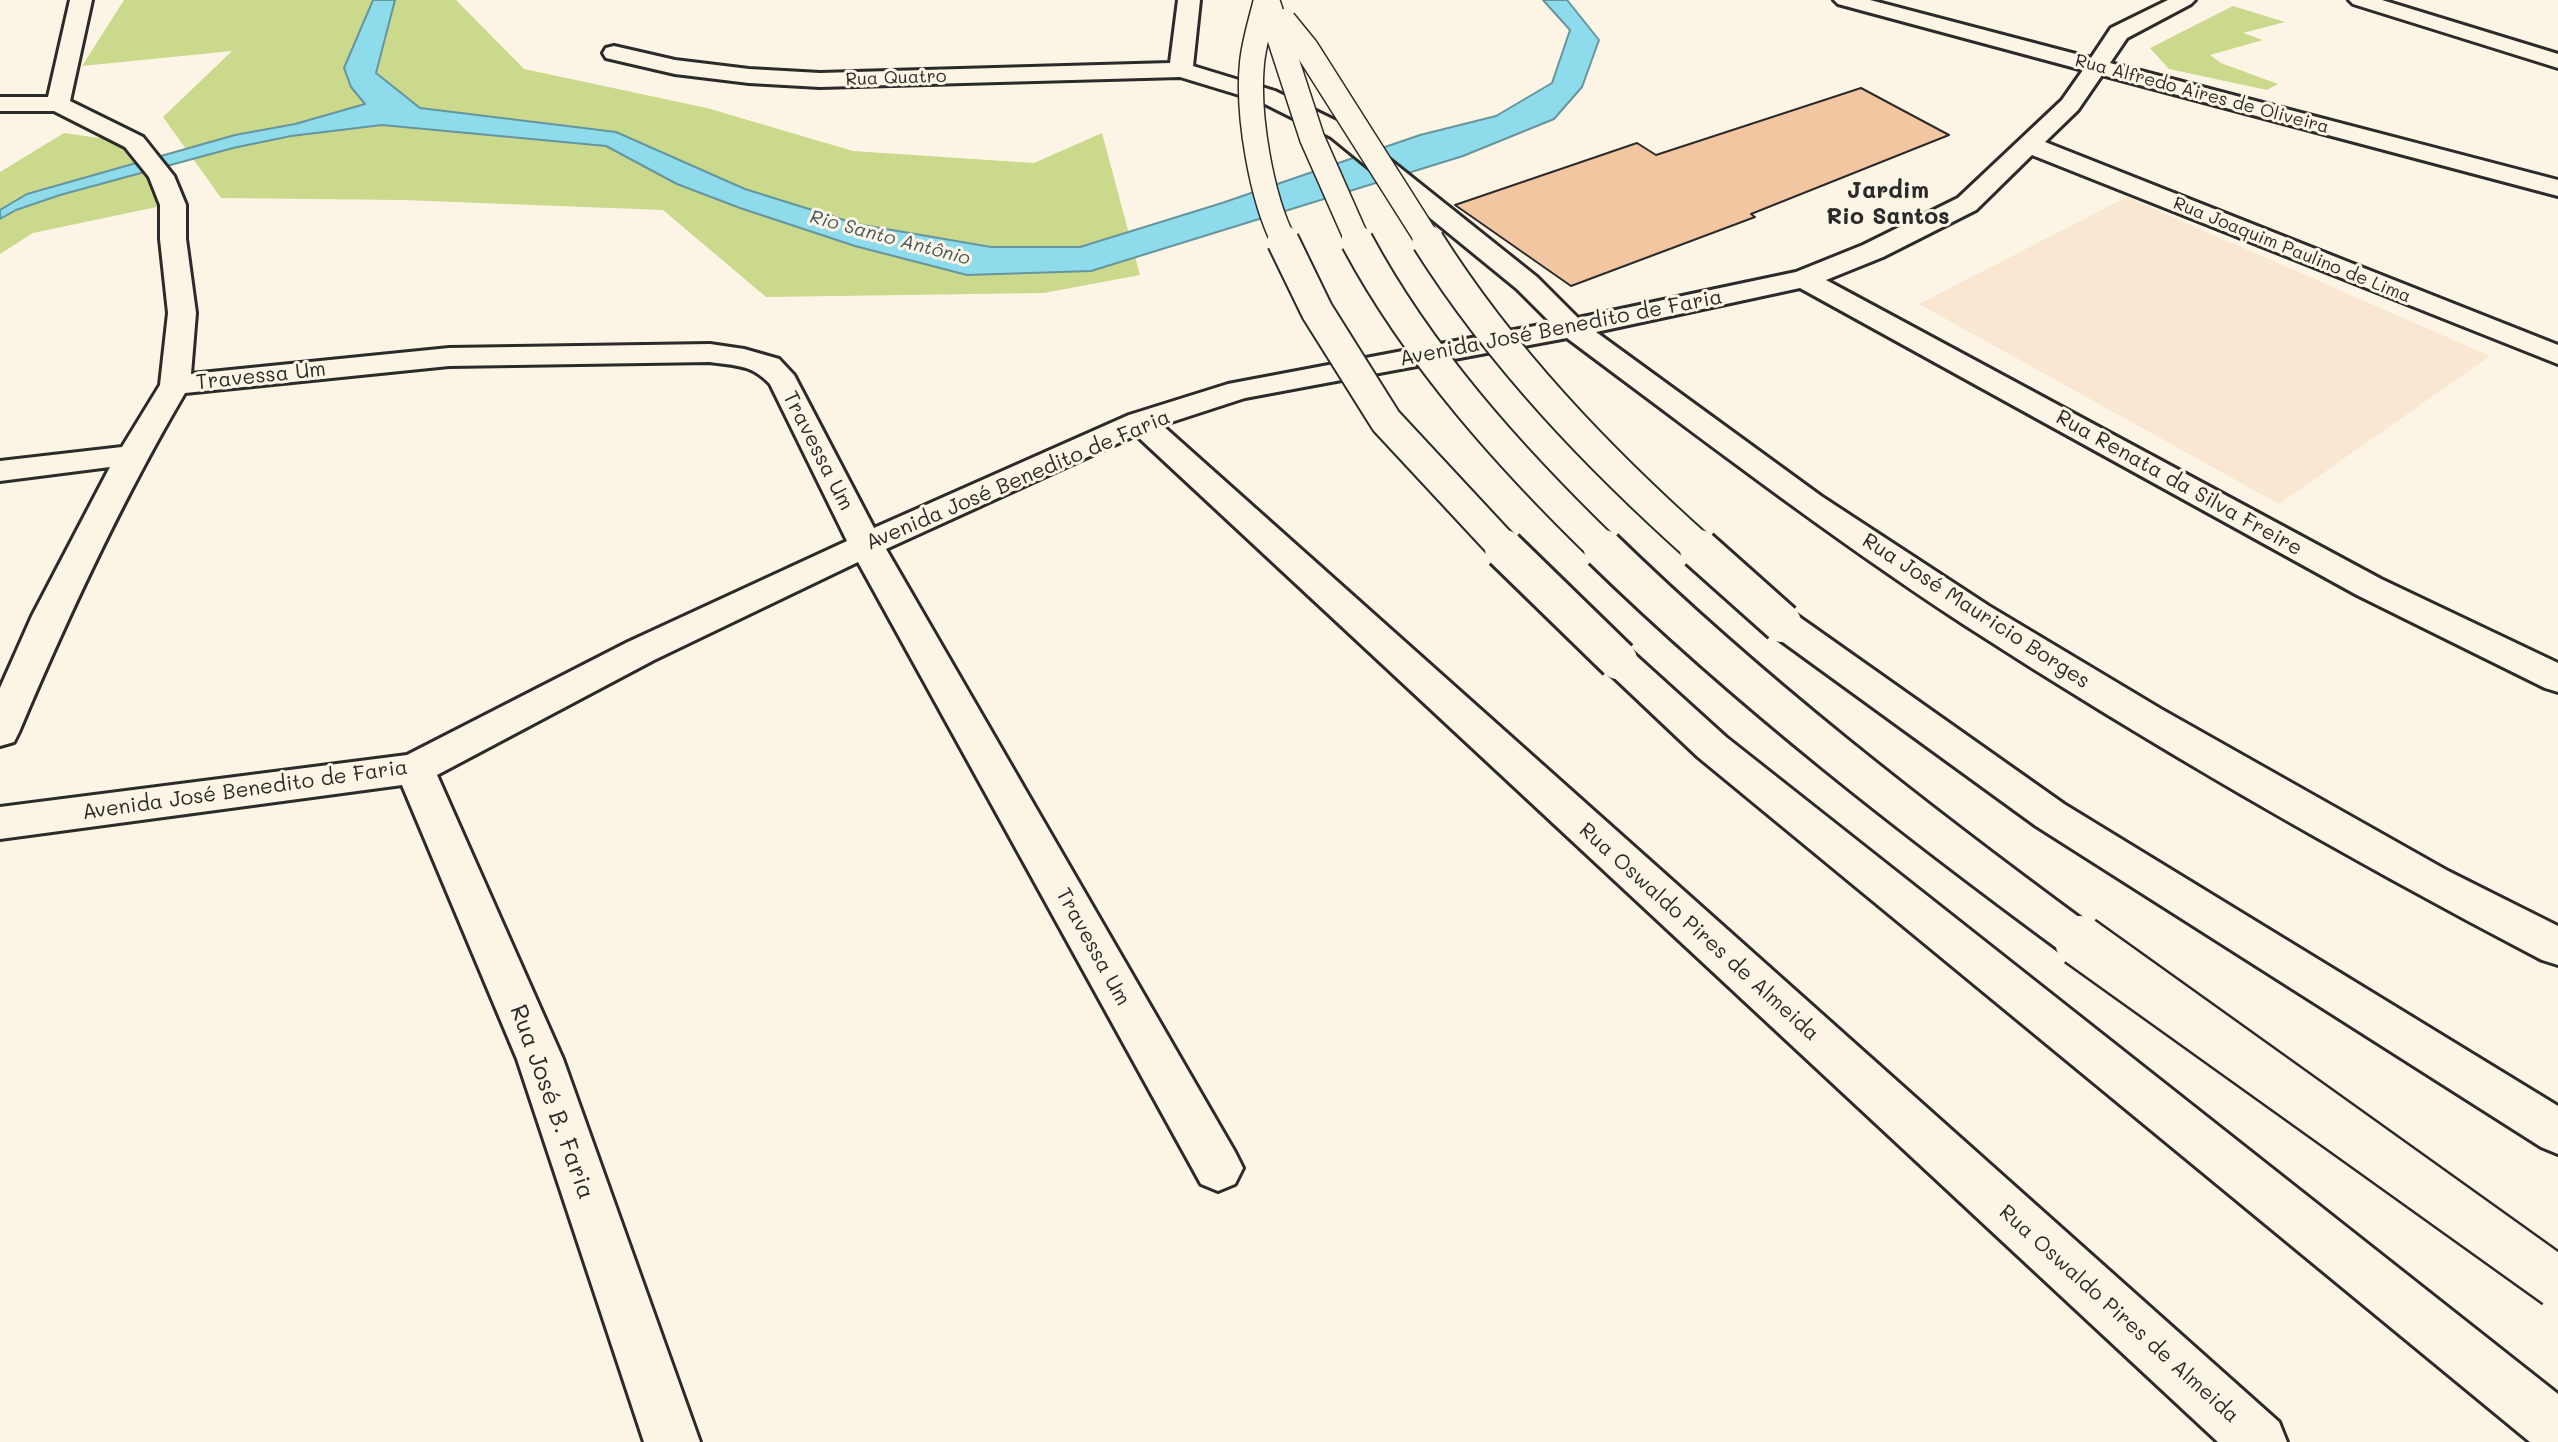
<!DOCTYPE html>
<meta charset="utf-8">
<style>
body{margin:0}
canvas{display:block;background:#fcf5e5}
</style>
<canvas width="2558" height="1442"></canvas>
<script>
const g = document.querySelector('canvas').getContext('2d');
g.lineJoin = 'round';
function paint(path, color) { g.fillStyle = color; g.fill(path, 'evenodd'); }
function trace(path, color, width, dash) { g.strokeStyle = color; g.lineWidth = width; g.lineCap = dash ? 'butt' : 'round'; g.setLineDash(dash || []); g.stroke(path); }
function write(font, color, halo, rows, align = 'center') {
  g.font = font + ' Mali,sans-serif'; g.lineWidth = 6; g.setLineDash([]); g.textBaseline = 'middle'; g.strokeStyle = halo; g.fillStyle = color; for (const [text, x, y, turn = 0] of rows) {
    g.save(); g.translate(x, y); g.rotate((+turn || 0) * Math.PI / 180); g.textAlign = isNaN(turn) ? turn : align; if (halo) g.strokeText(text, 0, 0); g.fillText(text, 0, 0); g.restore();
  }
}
const built = new Path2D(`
 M2127 197 2490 356 2279 504 1919 304Z`);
const green = new Path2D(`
 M124 0H456L524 69 707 108 853 151 1034 163 1102 133 1140 275 1044 293 766 297 663 210 402 200 221 198 163 117 232 51 82 66Z
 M2233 6 2285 22 2243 33 2263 40 2210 55 2221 63 2278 84 2267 90 2169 69 2150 48Z
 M64 133 127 142 166 205 33 233 0 254V172Z`);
const water = new Path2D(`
 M373 0H395L376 73 420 108 616 132 745 189 857 224 991 247H1080L1222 203 1420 135 1496 116 1552 83 1570 30 1543 0H1567L1599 40 1582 87 1554 119 1463 156 1091 271 967 275 855 246 740 208 677 184 606 146 382 125 291 136 233 148 60 195 16 210 0 219V210L27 194 235 135 295 124 365 104 351 87 344 68Z`);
const building = new Path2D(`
 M1861 88 1949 135 1751 214 1755 217 1571 286 1455 205 1637 143 1656 155Z`);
const street = new Path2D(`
 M70 0H92L70 101 143 137 174 176 186 205V239L196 313 191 374 449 348 710 344 744 349 779 359 794 375 874 528 1129 415 1228 384 1551 323 1517 289 1331 137 1259 101 1180 77 820 87 749 83 675 74 606 58 603 53 606 48 614 46 675 60 749 69 820 73 1170 63 1178 0H1200L1193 66 1275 91 1349 127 1537 277 1578 318 1796 272 1863 245 1958 198 2062 100 2083 70 1838 4 1834 0H1870L2091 58 2111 28 2168 0H2195L2191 4 2127 38 2110 63 2558 180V196L2102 75 2078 110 2045 142 2558 345V364L2032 155 1976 210 1883 257 1826 280 2381 579 2558 663V692L2545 688 2357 595 1800 288 1596 332 1821 496 1989 606 2161 709 2448 871 2558 926V965L2542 960C2345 857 2150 745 1963 624 1827 535 1697 435 1567 338L1245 398 1162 425 2279 1422 2287 1442H2218L1136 435 886 549 1235 1152 1243 1168 1235 1184 1218 1191 1201 1184 858 562 654 660 437 775 563 1059 700 1442H644L517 1059 402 785 0 839V807L407 755 628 642 847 541 770 384C751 364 736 366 710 362L449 366 185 393C121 502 68 616 19 732L14 742 0 746V688L32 616 110 467 0 481V461L122 447 160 385 168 313 160 239V205L149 177 125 147 54 111H0V97H48Z
 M2349 0H2382L2558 54V68L2353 4Z`);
const highway = new Path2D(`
 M1782 611 1795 614 2064 804 2558 1106V1154L2541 1147 2036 826 1769 632 1764 623 1769 614Z
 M1618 647 1631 651 1726 737 2558 1394V1442H2530L1698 757 1605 669 1599 660 1605 651Z`);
const highwayBridgeFar3 = new Path2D(`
 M1266 0C1261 21 1254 42 1252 63 1247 114 1261 197 1284 242
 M1267 0 1312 138 1358 242
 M1284 21 1306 48 1429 242`);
const highwayBridgeFar2 = new Path2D(`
 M1283 241 1317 311 1386 421 1506 550
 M1357 241C1419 357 1511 459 1605 550
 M1428 241C1502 358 1598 458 1701 550`);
const highwayBridgeFar1 = new Path2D(`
 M1504 549 1618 660
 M1603 549C1751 693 1916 821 2082 943
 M1699 549 1782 623`);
const highwayBridge = new Path2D(`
 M2080 941 2558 1283`);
const farStreetnames = [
 ["Rua Quatro",896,78,-2],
 ["Rua Alfredo Aires de Oliveira",2202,94,15],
 ["Rua Joaquim Paulino de Lima",2292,250,22]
];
const farWaternames = [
 ["Rio Santo Antônio",890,238,15]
];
const streetNames = [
 ["Avenida José Benedito de Faria",1561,328,-11],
 ["Travessa Um",261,376,-6],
 ["Travessa Um",818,451,63],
 ["Avenida José Benedito de Faria",1018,480,-23],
 ["Rua Renata da Silva Freire",2179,483,29],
 ["Rua José Mauricio Borges",1976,611,33],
 ["Avenida José Benedito de Faria",245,790,-8],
 ["Rua Oswaldo Pires de Almeida",1699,932,42],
 ["Travessa Um",1093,947,61],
 ["Rua Oswaldo Pires de Almeida",2119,1314,42]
];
const farDistrictnames = [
 ["Jardim",1888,191],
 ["Rio Santos",1888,217]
];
const nearStreetnames = [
 ["Rua José B. Faria",552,1102,70]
];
paint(built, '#f9e7d1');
paint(green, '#cbd98d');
paint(water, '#8edceb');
trace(water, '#66959e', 2);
paint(building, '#f3c6a2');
trace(building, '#2b2b2b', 2);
trace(street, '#2b2b2b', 6);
trace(highway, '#2b2b2b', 6);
paint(street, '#fcf5e5');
paint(highway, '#fcf5e5');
trace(highwayBridgeFar3, '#2b2b2b', 27, []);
trace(highwayBridgeFar2, '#2b2b2b', 35, []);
trace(highwayBridgeFar1, '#2b2b2b', 44, []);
trace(highwayBridge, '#2b2b2b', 55, []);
trace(highwayBridgeFar3, '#fcf5e5', 24);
trace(highwayBridgeFar2, '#fcf5e5', 31);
trace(highwayBridgeFar1, '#fcf5e5', 38);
trace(highwayBridge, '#fcf5e5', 50);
write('18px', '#2b2b2b', '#fcf5e5', farStreetnames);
write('italic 19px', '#44575b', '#fcf5e5', farWaternames);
write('21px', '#2b2b2b', '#fcf5e5', streetNames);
write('bold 23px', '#2b2b2b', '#fcf5e5', farDistrictnames);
write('24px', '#2b2b2b', '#fcf5e5', nearStreetnames);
</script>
